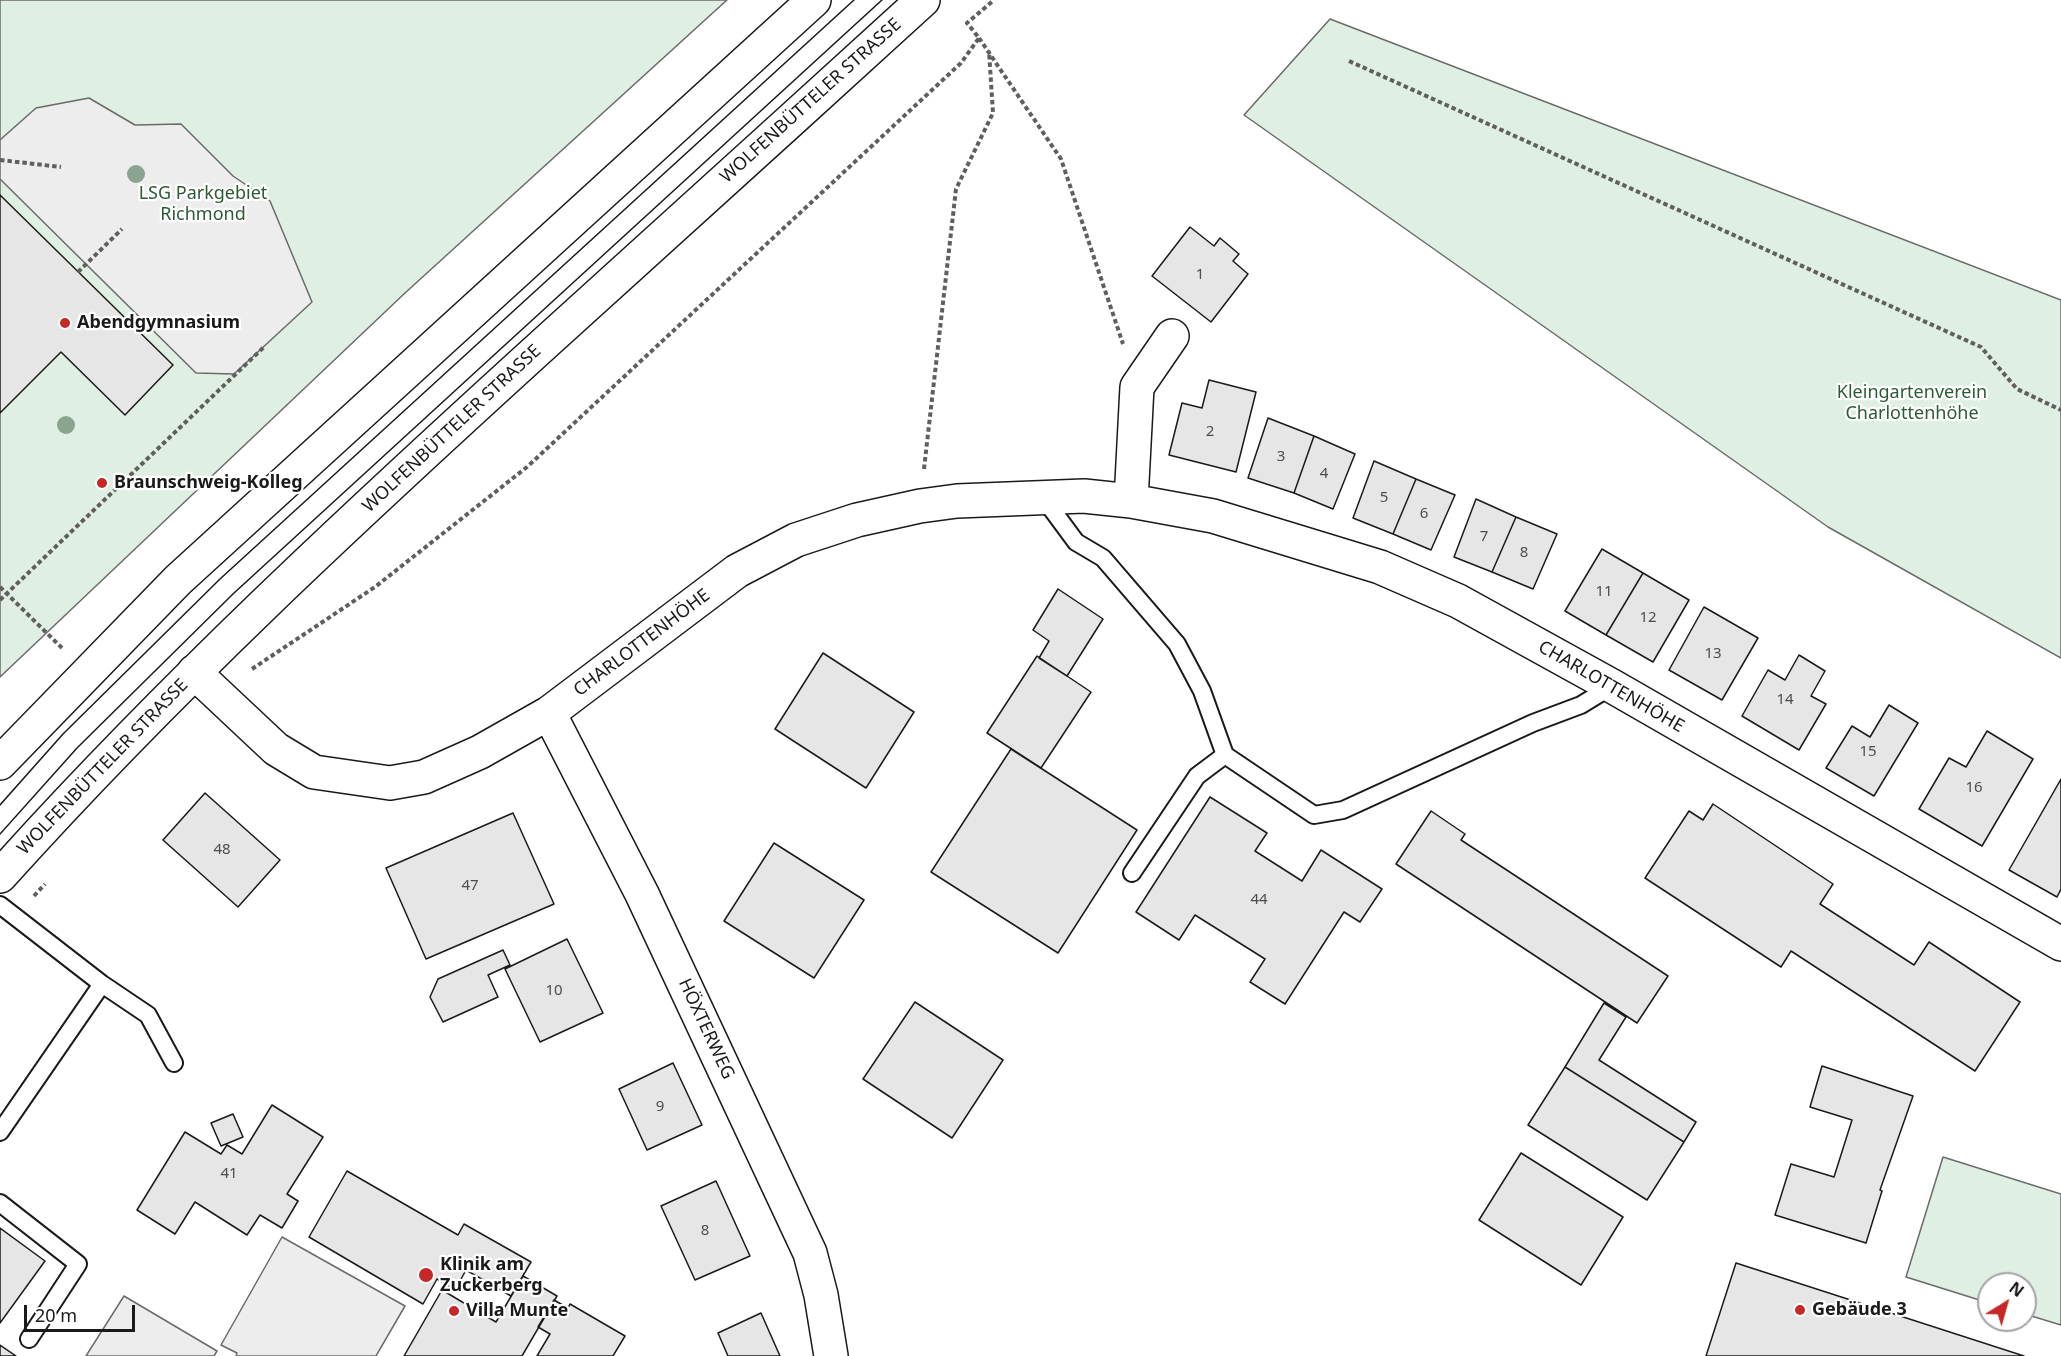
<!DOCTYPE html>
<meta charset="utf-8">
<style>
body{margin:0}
#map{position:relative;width:2061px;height:1356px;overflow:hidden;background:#fff;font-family:"Noto Sans",sans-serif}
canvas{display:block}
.north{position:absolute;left:1977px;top:1272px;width:60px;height:60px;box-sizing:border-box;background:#fff;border:2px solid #a3a3a3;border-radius:50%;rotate:37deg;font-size:16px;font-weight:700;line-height:24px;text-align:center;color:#1a1a1a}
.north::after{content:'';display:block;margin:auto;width:21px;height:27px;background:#c62828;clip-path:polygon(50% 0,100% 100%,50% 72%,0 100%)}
.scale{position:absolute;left:24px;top:1305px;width:111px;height:27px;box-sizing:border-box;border:3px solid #1a1a1a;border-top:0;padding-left:8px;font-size:18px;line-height:21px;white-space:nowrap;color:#1a1a1a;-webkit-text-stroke:4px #fff;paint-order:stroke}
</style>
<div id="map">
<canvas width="2061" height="1356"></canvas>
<div class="north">N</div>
<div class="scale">20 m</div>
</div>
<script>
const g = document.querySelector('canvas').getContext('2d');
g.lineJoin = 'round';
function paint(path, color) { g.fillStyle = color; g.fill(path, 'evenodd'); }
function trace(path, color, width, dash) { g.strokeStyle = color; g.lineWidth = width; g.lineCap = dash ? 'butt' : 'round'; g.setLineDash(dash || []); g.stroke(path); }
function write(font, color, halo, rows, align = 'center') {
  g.font = font + ' "Noto Sans",sans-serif'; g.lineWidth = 4.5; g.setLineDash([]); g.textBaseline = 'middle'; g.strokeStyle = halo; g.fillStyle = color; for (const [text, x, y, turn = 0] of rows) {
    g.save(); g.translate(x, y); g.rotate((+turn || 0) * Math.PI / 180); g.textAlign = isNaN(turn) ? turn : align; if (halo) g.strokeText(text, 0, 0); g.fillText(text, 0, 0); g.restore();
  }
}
const green = new Path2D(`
 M0 0H727L405 293 0 677Z
 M1330 19 2061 300V658L1828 527 1244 115Z
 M1943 1157 2061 1194V1325L2025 1314V1284H1989V1303L1906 1277Z`);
const parking = new Path2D(`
 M89 98 135 125 181 124 233 176 270 201 312 302 234 374 196 373 0 179V140L36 108Z
 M282 1237 405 1306 376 1356H236L237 1353 221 1345Z
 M124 1296 217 1351 214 1356H86Z`);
const building = new Path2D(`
 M0 195 173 365 125 415 61 352 0 413Z
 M1190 227 1214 246 1220 238 1239 254 1233 261 1248 274 1211 322 1152 276Z
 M1209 380 1256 392 1236 472 1169 455 1182 403 1202 408Z
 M1268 418 1314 436 1294 493 1248 478Z
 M1314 436 1355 454 1333 509 1294 493Z
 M1374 461 1416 479 1393 534 1353 518Z
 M1416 479 1455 495 1431 550 1393 534Z
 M1476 499 1516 517 1492 572 1454 557Z
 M1516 517 1557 534 1533 589 1492 572Z
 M1602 549 1643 573 1606 635 1565 611Z
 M1643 573 1689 600 1653 662 1606 635Z
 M1058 589 1103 619 1067 676 1039 658 1049 641 1033 630Z
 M1704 607 1758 638 1722 700 1669 670Z
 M823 653 914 712 866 788 775 729Z
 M1799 655 1825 671 1811 696 1826 704 1799 750 1742 716 1768 670 1785 680Z
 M1037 656 1091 692 1041 768 987 733Z
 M1889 705 1918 723 1874 796 1826 768 1852 726 1870 737Z
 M1987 731 2033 759 1982 846 1919 809 1949 758 1966 767Z
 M1011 749 1137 830 1058 953 931 872Z
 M2061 779V889L2057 897 2009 870Z
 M205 793 280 860 238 907 163 840Z
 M1210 797 1267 833 1255 851 1302 881 1321 850 1382 889 1360 922 1344 912 1285 1004 1250 982 1265 959 1195 915 1179 940 1136 912Z
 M1713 804 1833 884 1820 904 1914 965 1929 942 2020 1002 1975 1071 1791 951 1781 967 1645 878 1689 811 1703 820Z
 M1431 811 1465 834 1461 840 1668 976 1637 1023 1396 864Z
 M513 813 554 904 426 959 386 868Z
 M774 843 864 900 814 978 724 921Z
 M567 939 603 1013 540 1042 505 969Z
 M503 950 510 965 488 975 498 997 443 1022 430 997 438 979Z
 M915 1002 1003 1060 952 1138 863 1079Z
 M1604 1003 1626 1017 1599 1060 1696 1122 1684 1142 1565 1067Z
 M673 1063 702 1125 647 1150 619 1089Z
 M1822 1066 1913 1096 1880 1190 1882 1191 1866 1243 1775 1215 1791 1164 1834 1177 1852 1120 1810 1107Z
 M1565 1067 1684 1142 1647 1200 1528 1125Z
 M272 1105 323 1137 287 1194 298 1201 282 1228 260 1215 247 1235 195 1202 175 1234 137 1210 185 1132 221 1154 227 1145 242 1154Z
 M233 1114 243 1137 221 1146 211 1123Z
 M1521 1153 1623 1217 1581 1285 1479 1220Z
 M347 1171 458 1235 464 1224 531 1262 511 1296 466 1270 455 1290 437 1279 423 1304 309 1237Z
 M716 1181 750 1256 695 1280 661 1206Z
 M0 1228 45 1261 0 1323Z
 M1736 1263 2024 1356H1706Z
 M523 1276 557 1296 522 1356H404L442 1290 496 1322Z
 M554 1300 568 1308 570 1304 625 1336 613 1356H537L550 1334 538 1327Z
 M761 1313 780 1356H728L718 1333Z
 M0 1345 16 1356H0Z`);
const path = new Path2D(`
 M979 38 1061 159 1123 344
 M1349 61 1981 347 2017 389 2061 410
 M0 160 61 167
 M78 272 122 229
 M924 469 956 189 993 113 989 51
 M0 587 62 648
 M0 600 265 346
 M252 669 375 587 527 467 961 63 979 38 967 23 994 0
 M34 896 45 884`);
const lane = new Path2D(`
 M1042 496 1076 542 1103 558 1177 644 1202 691 1225 755 1314 815 1343 810 1533 723 1581 705 1612 686
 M1132 873 1197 776 1225 755
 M0 905 102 984 148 1015 174 1063
 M0 1132 102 984
 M0 1203 78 1264 29 1339`);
const street = new Path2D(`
 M1131 501 1137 387 1172 336
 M194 672 276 749 314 772 390 783 424 777 480 752 549 713 737 571 796 540 857 520 920 506 957 501 1084 496 1131 501 1213 516 1380 567 1458 601 1612 686 2061 944
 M549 713 642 894 810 1253 821 1295 831 1356`);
const primary = new Path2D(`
 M0 763 178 580 814 0
 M0 876C170 687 356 515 544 344 670 230 797 115 923 0`);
const tram = new Path2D(`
 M0 805 63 734 220 579 854 0
 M0 834 77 748 234 593 882 0`);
const trees = [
 [136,174],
 [66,425]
];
const markers = [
 [65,323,6,"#c62828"],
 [102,483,6,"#c62828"],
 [426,1275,8,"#c62828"],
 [1800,1310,6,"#c62828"],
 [454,1311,6,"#c62828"]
];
const numberNames = [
 ["1",1200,275],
 ["2",1210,432],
 ["3",1281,457],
 ["4",1324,474],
 ["5",1384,498],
 ["6",1424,514],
 ["7",1484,537],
 ["8",1524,553],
 ["11",1604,592],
 ["12",1648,618],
 ["13",1713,654],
 ["14",1785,700],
 ["15",1868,752],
 ["16",1974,788],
 ["48",222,850],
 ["47",470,886],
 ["44",1259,900],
 ["10",554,991],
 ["9",660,1107],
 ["41",229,1174],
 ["8",705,1231]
];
const streetNames = [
 ["WOLFENBÜTTELER STRASSE",811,101,-42],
 ["WOLFENBÜTTELER STRASSE",452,429,-43],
 ["CHARLOTTENHÖHE",642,643,-37],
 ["CHARLOTTENHÖHE",1611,687,30],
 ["WOLFENBÜTTELER STRASSE",103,767,-46],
 ["HÖXTERWEG",706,1029,65]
];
const parkNames = [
 ["LSG Parkgebiet",203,194],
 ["Richmond",203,215],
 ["Kleingartenverein",1912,393],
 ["Charlottenhöhe",1912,414]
];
const poiNames = [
 ["Abendgymnasium",77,323],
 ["Braunschweig-Kolleg",114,483],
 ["Klinik am",440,1265],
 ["Zuckerberg",440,1286],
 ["Gebäude 3",1812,1310],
 ["Villa Munte",466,1311]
];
paint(green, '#e0efe3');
trace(green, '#6a6a6a', 1.5);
paint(parking, '#ededed');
trace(parking, '#6a6a6a', 1.5);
paint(building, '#e6e6e6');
trace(building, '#1a1a1a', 1.5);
trace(lane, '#1a1a1a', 20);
trace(street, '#1a1a1a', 36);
trace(primary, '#1a1a1a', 36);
trace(path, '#5f5f5f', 4, [4.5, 3]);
trace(lane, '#fff', 16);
trace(street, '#fff', 33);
trace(primary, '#fff', 33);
trace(tram, '#1a1a1a', 1.5);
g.fillStyle = '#8aa48f';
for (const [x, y] of trees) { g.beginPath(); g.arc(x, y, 9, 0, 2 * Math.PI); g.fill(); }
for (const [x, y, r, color] of markers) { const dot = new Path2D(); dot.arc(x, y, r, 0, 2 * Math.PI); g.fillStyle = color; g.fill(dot); trace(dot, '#fff', 2); }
write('15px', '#4d4d4d', null, numberNames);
write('18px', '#1a1a1a', '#fff', streetNames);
write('18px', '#2b5a34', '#fff', parkNames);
write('bold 18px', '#1a1a1a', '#fff', poiNames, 'left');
</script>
